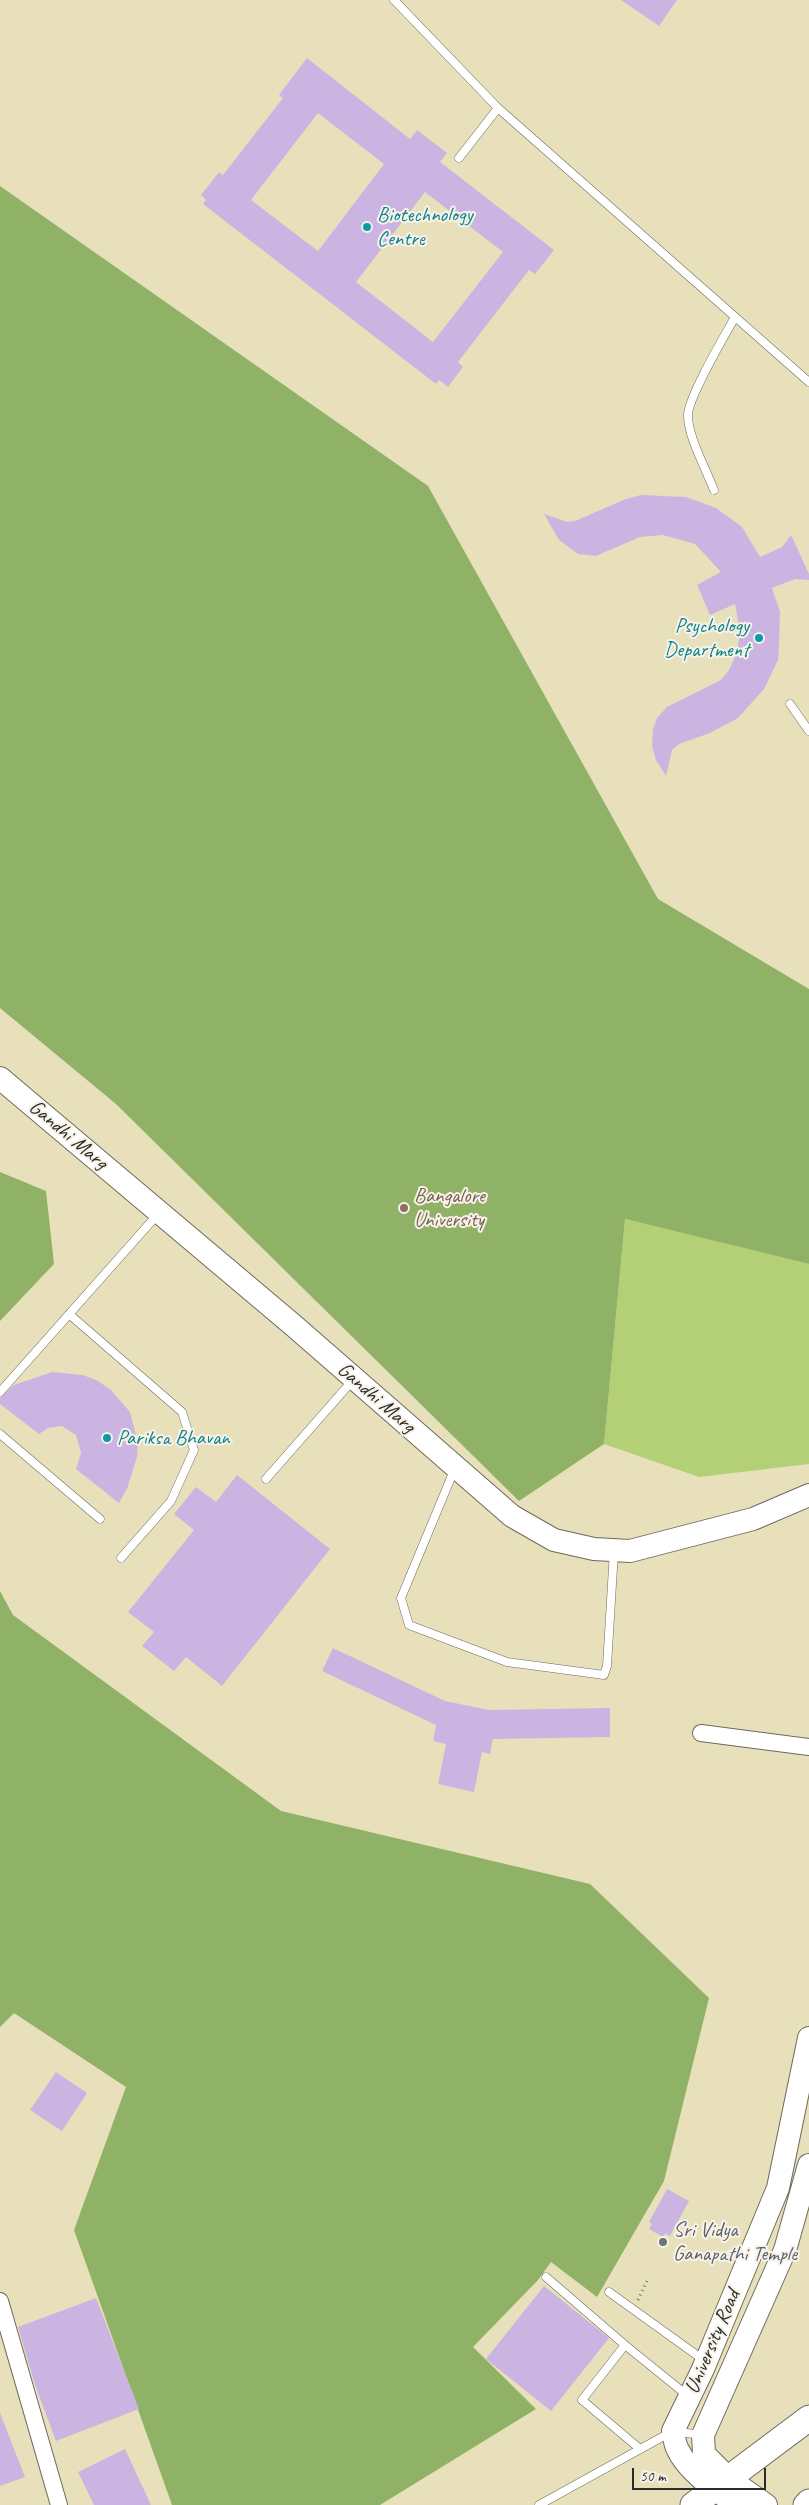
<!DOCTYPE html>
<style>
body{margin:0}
#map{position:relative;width:809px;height:2505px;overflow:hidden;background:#e8e0bb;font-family:Caveat,sans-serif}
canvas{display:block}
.scale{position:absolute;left:632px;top:2468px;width:134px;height:22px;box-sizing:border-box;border:2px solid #2b2b2b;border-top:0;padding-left:6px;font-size:15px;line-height:18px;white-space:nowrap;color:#2b2b2b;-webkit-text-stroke:4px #f7f3e8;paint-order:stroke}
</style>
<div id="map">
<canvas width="809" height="2505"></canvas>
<div class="scale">50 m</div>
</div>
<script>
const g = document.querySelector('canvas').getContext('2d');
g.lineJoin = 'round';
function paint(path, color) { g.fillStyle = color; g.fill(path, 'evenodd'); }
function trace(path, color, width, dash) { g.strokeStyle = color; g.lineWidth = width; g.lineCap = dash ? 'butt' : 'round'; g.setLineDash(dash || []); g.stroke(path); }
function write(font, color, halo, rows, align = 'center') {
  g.font = font + ' Caveat,sans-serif'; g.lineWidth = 4; g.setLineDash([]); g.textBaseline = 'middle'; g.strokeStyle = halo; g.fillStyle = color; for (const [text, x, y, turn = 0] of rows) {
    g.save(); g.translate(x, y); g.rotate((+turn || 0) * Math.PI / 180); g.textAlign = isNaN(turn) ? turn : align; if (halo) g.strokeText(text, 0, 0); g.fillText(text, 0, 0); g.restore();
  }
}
const green = new Path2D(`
 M625 1219 809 1264V1464L699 1477 604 1444Z`);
const forest = new Path2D(`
 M0 186 428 486 658 899 809 989V1264L625 1219 604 1444 519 1501 116 1104 0 1008Z
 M0 1172 46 1191 54 1264 0 1321Z
 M0 1591 13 1615 281 1811 590 1884 709 1998 664 2181 597 2297 551 2262 538 2280 473 2347 536 2409 380 2505H172L74 2230 126 2087 14 2013 0 2027Z`);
const building = new Path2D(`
 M621 0H677L659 26Z
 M307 58 410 139 417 130 447 153 440 162 554 250 535 274 529 270 458 362 463 367 448 387 439 380 436 384 203 204 206 200 201 195 219 172 223 175 283 98 279 95ZM318 113 384 164 318 251 251 200ZM425 192 503 252 433 342 356 282Z
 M641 495 686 497 716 508 742 527 760 557 782 547 791 535 809 574V580L795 579 772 588 780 612 779 647 778 660 764 689 738 718 710 733 679 744 672 750 666 776 656 760 652 746 653 729 657 718 667 707 721 680 729 670 737 652 740 632 735 604 710 615 697 585 721 572 695 544 663 535 640 537 596 556 578 554 559 540 544 514 567 522 575 521 626 499Z
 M52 1372 83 1375 98 1381 111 1390 130 1412 138 1443 137 1457 127 1489 119 1503 76 1469 81 1453 76 1435 62 1426 48 1428 39 1434 0 1404V1398L14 1385Z
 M237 1475 330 1549 222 1686 186 1657 174 1671 142 1646 154 1632 128 1612 194 1530 174 1514 196 1487 216 1502Z
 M333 1648 445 1701 489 1710 610 1708V1737L493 1739 490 1754 482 1752 474 1792 438 1784 446 1744 433 1741 436 1725 322 1671Z
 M56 2072 87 2093 62 2131 30 2110Z
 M667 2189 689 2201 670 2236 665 2233 663 2237 649 2229 652 2224 649 2222Z
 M544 2286 609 2338 551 2411 486 2359Z
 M96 2298 139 2409 56 2441 35 2385 18 2327Z
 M0 2413 25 2477 0 2486Z
 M125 2449 151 2505H94L78 2472Z`);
const path = new Path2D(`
 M638 2300 647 2281`);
const lane = new Path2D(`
 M394 0 498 108 809 382
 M459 158 498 108
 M714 490C706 469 687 435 688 414 690 394 724 337 735 317
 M790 704 809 731
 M69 1314 182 1412 194 1450 171 1501 121 1558
 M0 1392 158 1214
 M0 1434 100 1519
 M455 1468 401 1598 409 1625 507 1662 604 1675 607 1666 614 1551
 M266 1479 353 1380
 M546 2277 625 2345
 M609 2292 705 2361
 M640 2449 582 2400 625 2345 688 2396
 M539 2505 673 2431 701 2435`);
const street = new Path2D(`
 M701 1733 809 1747
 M0 2301 59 2505`);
const secondary = new Path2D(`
 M0 1078 293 1325 512 1516 554 1540 594 1549 630 1551 753 1519 809 1495
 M738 2505C719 2493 688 2471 678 2450 675 2445 674 2437 673 2431L703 2369 778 2188 809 2038
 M766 2505 729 2479 704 2454 703 2435 785 2250 809 2165`);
const primary = new Path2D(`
 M693 2505 809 2418
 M806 2505 809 2502`);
const markers = [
 [367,227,5,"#0f9aa8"],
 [759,638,5,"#0f9aa8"],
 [404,1208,5,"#8d6e63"],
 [107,1438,5,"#0f9aa8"],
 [663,2242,5,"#6b7280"]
];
const cultureNames = [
 ["Biotechnology",377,215],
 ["Centre",377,239],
 ["Psychology",749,626,"right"],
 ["Department",749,650,"right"],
 ["Pariksa Bhavan",117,1438]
];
const streetNames = [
 ["Gandhi Marg",68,1135,40],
 ["Gandhi Marg",376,1398,41],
 ["University Road",713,2342,-67]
];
const educationNames = [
 ["Bangalore",414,1196],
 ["University",414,1220]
];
const worshipNames = [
 ["Sri Vidya",673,2230],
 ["Ganapathi Temple",673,2254]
];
paint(green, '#b4d076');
paint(forest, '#8fb267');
paint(building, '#cbb4e1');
trace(lane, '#6d6a5d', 9);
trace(street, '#6d6a5d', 18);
trace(secondary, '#6d6a5d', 24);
trace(primary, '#6d6a5d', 27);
trace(path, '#6d6a5d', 3, [1, 4]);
trace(lane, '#fff', 8);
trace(street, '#fff', 16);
trace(secondary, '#fff', 22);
trace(primary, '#fff', 25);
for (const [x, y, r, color] of markers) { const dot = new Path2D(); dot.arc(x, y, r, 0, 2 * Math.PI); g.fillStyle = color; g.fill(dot); trace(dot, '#f7f3e8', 2); }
write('21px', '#0d838f', '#f7f3e8', cultureNames, 'left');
write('21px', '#2b2b2b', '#f7f3e8', streetNames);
write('21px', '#785e54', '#f7f3e8', educationNames, 'left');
write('21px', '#5b616d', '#f7f3e8', worshipNames, 'left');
</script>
